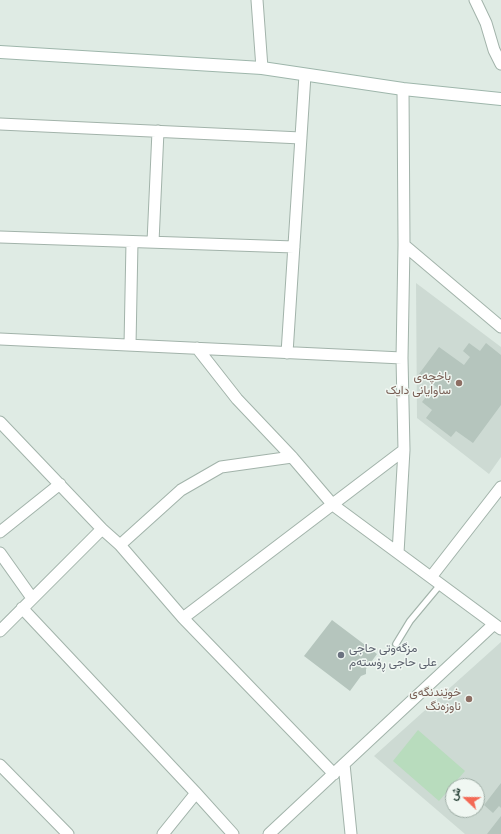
<!DOCTYPE html>
<meta charset="utf-8">
<style>
body{margin:0}
#map{position:relative;width:501px;height:834px;overflow:hidden;background:#dfebe4;font-family:"Golos Text",Vazirmatn,sans-serif}
canvas{display:block}
.north{position:absolute;left:445px;top:778px;width:40px;height:40px;box-sizing:border-box;background:#f0f7f2;border:1px solid #9daca4;border-radius:50%;rotate:292deg;font-size:11px;font-weight:700;line-height:16px;text-align:center;color:#203b30}
.north::after{content:'';display:block;margin:auto;width:14px;height:18px;background:#f36955;clip-path:polygon(50% 0,100% 100%,50% 72%,0 100%)}
</style>
<div id="map">
<canvas width="501" height="834"></canvas>
<div class="north">ش</div>
</div>
<script>
const g = document.querySelector('canvas').getContext('2d');
g.lineJoin = 'round';
function paint(path, color) { g.fillStyle = color; g.fill(path, 'evenodd'); }
function trace(path, color, width, dash) { g.strokeStyle = color; g.lineWidth = width; g.lineCap = dash ? 'butt' : 'round'; g.setLineDash(dash || []); g.stroke(path); }
function write(font, color, halo, rows, align = 'center') {
  g.font = font + ' "Golos Text",Vazirmatn,sans-serif'; g.lineWidth = 3; g.setLineDash([]); g.textBaseline = 'middle'; g.strokeStyle = halo; g.fillStyle = color; for (const [text, x, y, turn = 0] of rows) {
    g.save(); g.translate(x, y); g.rotate((+turn || 0) * Math.PI / 180); g.textAlign = isNaN(turn) ? turn : align; if (halo) g.strokeText(text, 0, 0); g.fillText(text, 0, 0); g.restore();
  }
}
const built = new Path2D(`
 M416 283 501 347V457L489 474 417 418Z
 M501 642V834H465L374 756ZM453 786H477V810H453Z`);
const green = new Path2D(`
 M418 730 465 771 439 801 393 761Z`);
const building = new Path2D(`
 M469 343 480 351 486 343 501 355V405L473 443 456 431 451 437 426 418 432 410 422 402 429 393 437 399 442 391 419 374 439 347 464 365 470 357 463 351Z
 M332 620 377 654 366 669V674L361 676 350 691 304 656Z
 M501 783V808L499 806 493 813 484 805Z
 M501 816V834H487Z`);
const lane = new Path2D(`
 M396 644 410 621 440 585`);
const street = new Path2D(`
 M257 0 262 68
 M475 0 486 23 494 50 501 64
 M0 124 301 138
 M0 237 294 247
 M153 242 158 131
 M404 245 501 327
 M0 339 402 358
 M130 345 132 242
 M197 348 237 399 292 457 333 505 501 629
 M287 353 305 75
 M0 422 102 529 120 545 183 618 334 774
 M0 532 60 484
 M120 545 181 490 221 467 292 457
 M0 553 32 598
 M398 553 404 450 402 358 404 245 403 89
 M431 577 501 487
 M22 608 196 793 233 834
 M183 618 404 450
 M0 631 102 529
 M344 764 351 834
 M0 765 68 834
 M163 834 196 793
 M269 834 494 624`);
const secondary = new Path2D(`
 M0 52 262 68 403 89 501 99`);
const markers = [
 [459,383,4,"#8d6e63"],
 [341,655,4,"#6b7280"],
 [469,699,4,"#8d6e63"]
];
const educationNames = [
 ["باخچەی",451,376],
 ["ساوایانی دایک",451,390],
 ["خوێندنگەی",461,692],
 ["ناوزەنگ",461,706]
];
const worshipNames = [
 ["مزگەوتی حاجی",349,648],
 ["علی حاجی ڕۆستەم",349,662]
];
paint(built, '#cddad3');
paint(green, '#b8dcbd');
paint(building, '#b5c5bd');
trace(lane, '#a2b3aa', 8);
trace(street, '#a2b3aa', 13);
trace(secondary, '#9eb6ab', 14);
trace(lane, '#fff', 5.5);
trace(street, '#fff', 11);
trace(secondary, '#fff', 12);
for (const [x, y, r, color] of markers) { const dot = new Path2D(); dot.arc(x, y, r, 0, 2 * Math.PI); g.fillStyle = color; g.fill(dot); trace(dot, '#f0f7f2', 1.5); }
write('12px', '#785e54', '#f0f7f2', educationNames, 'right');
write('12px', '#5b616d', '#f0f7f2', worshipNames, 'left');
</script>
